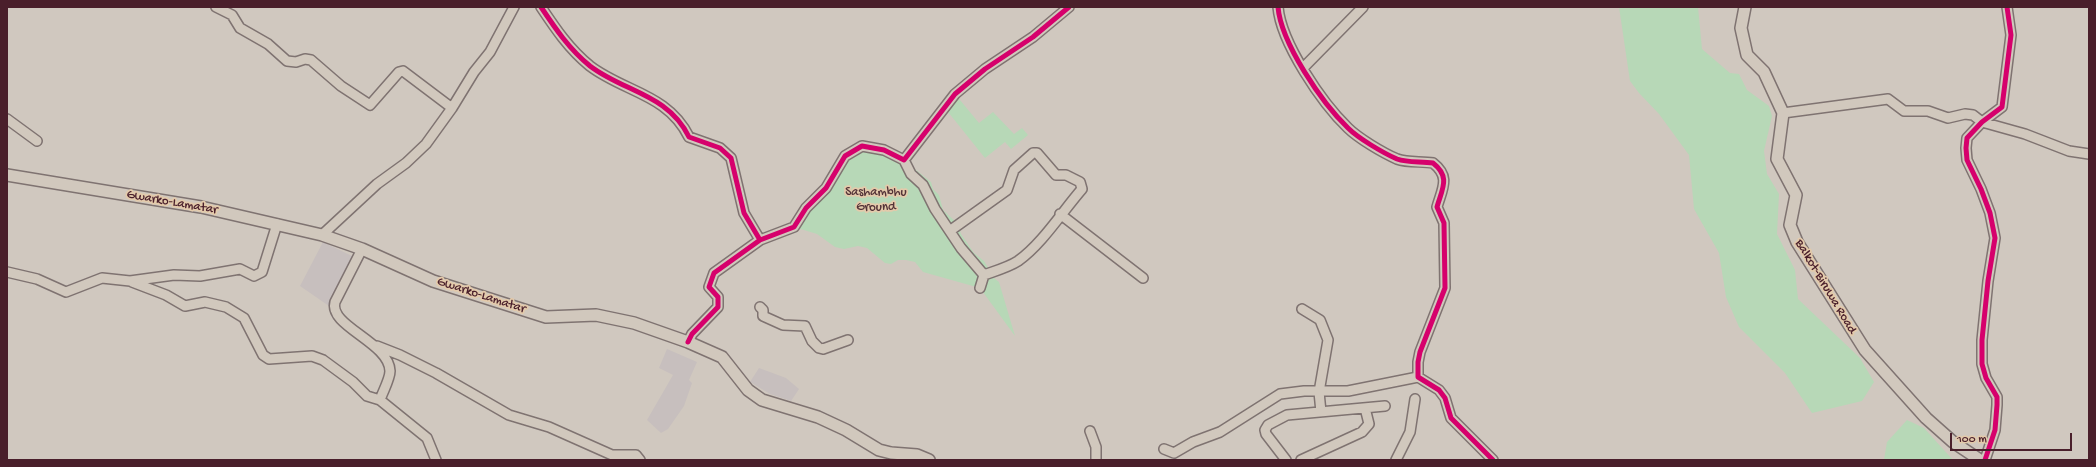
<!DOCTYPE html>
<style>
body{margin:0}
#map{position:relative;width:2096px;height:467px;overflow:hidden;background:#d0c8bf;font-family:"Gochi Hand",sans-serif}
canvas{display:block}
.frame{position:absolute;inset:0;border:8px solid #4a1f2b;pointer-events:none}
.scale{position:absolute;left:1950px;top:433px;width:122px;height:18px;box-sizing:border-box;border:2px solid #4a1f2b;border-top:0;padding-left:5px;font-size:12px;line-height:14px;white-space:nowrap;color:#4a1f2b;-webkit-text-stroke:3px #e3caab;paint-order:stroke}
</style>
<div id="map">
<canvas width="2096" height="467"></canvas>
<div class="frame"></div>
<div class="scale">100 m</div>
</div>
<script>
const g = document.querySelector('canvas').getContext('2d');
g.lineJoin = 'round';
function paint(path, color) { g.fillStyle = color; g.fill(path, 'evenodd'); }
function trace(path, color, width, dash) { g.strokeStyle = color; g.lineWidth = width; g.lineCap = dash ? 'butt' : 'round'; g.setLineDash(dash || []); g.stroke(path); }
function write(font, color, halo, rows, align = 'center') {
  g.font = font + ' "Gochi Hand",sans-serif'; g.lineWidth = 3.5; g.setLineDash([]); g.textBaseline = 'middle'; g.strokeStyle = halo; g.fillStyle = color; for (const [text, x, y, turn = 0] of rows) {
    g.save(); g.translate(x, y); g.rotate((+turn || 0) * Math.PI / 180); g.textAlign = isNaN(turn) ? turn : align; if (halo) g.strokeText(text, 0, 0); g.fillText(text, 0, 0); g.restore();
  }
}
const built = new Path2D(`
 M323 242 354 257 329 306 300 286Z
 M667 349 697 362 689 380 692 383 684 406 668 429 661 433 647 420 673 375 659 368Z
 M759 368 786 378 799 389 791 401 770 394 750 382Z`);
const green = new Path2D(`
 M1619 7H1698L1702 49 1730 73 1739 74 1747 90 1769 106 1772 116 1764 151 1767 174 1779 194 1777 234 1795 270 1798 299 1860 358 1874 382 1862 401 1812 413 1785 373 1739 327 1726 297 1719 253 1694 209 1689 155 1659 114 1639 93 1630 81Z
 M955 94 979 123 993 112 1014 134 1022 128 1028 135 1011 149 1005 142 985 158 944 107Z
 M862 146 900 157 931 182 933 189 939 195 943 210 958 224 961 234 974 253 984 261 994 278 999 282 1015 336 980 288 923 272 915 262 906 260H898L891 264 885 263 867 248 858 246 844 249 835 247 817 234 794 227 845 156Z
 M1907 420 1924 428 1953 460H1884L1887 442Z`);
const minor = new Path2D(`
 M216 7 232 15 240 28 268 44 287 61 296 62 305 59 311 60 341 86 370 105 399 72 403 71 452 108
 M541 7C555 28 569 49 590 66 624 92 668 94 689 137L720 148 731 158 744 213 760 240 714 273 709 287 718 297V307L692 334 688 342
 M1278 7C1281 43 1322 103 1348 128 1358 138 1383 153 1397 159 1408 163 1422 161 1433 163 1451 177 1442 189 1437 207L1444 223 1445 288 1420 352 1418 362V377L1439 390 1445 398 1451 418 1493 460
 M1303 68 1363 7
 M1783 113 1888 99 1904 111H1928L1948 118 1965 114 1973 115 1982 122 2025 134 2069 151 2089 154
 M7 119 37 141
 M904 160 911 174 923 185 935 209 961 248 984 275 980 288
 M1060 214 1143 278
 M951 230 1007 190 1014 170 1033 153H1037L1056 175H1066L1080 182 1082 189C1062 212 1042 244 1018 261 1009 267 995 271 984 275
 M322 235 377 184 406 163 426 144 452 108 474 72 490 52 514 7
 M760 240 794 227 806 208 826 188 845 156 862 146 884 150 904 160 955 94 985 69 1033 37 1069 7
 M362 249 335 302C328 326 389 342 390 371 390 379 383 391 380 400L427 438 436 460
 M7 272 37 279 66 292 102 278 130 281 174 275 200 276 240 269 254 276 262 272 277 224
 M132 282 166 295 185 306 205 302 226 307 244 318 263 355 269 359 312 356 323 360 353 382 367 396 380 400
 M760 307 763 310V316L783 325 805 326 812 341 819 348 823 349 848 340
 M1302 309 1320 320 1328 340 1319 392 1321 412
 M377 346 400 355 436 373 509 415 549 427 612 455H636L640 460
 M1090 431 1096 447V460
 M1164 449 1174 453 1193 442 1220 432 1280 394 1304 391H1348L1418 377
 M1286 460 1266 434 1265 430 1268 425 1287 415 1385 406
 M1301 460 1362 432 1369 424 1365 408
 M1396 460 1410 432 1415 399
 M1985 460 1995 430 1997 405V397L1986 378 1982 364V340L1988 281 1995 238 1990 213 1981 189 1967 160 1966 148 1967 138 1982 122 2002 107 2011 35 2007 7`);
const major = new Path2D(`
 M1745 7 1741 28 1747 55 1764 72 1783 113 1777 159 1796 195 1790 225 1797 242 1865 350 1926 418 1953 442 1980 460
 M7 175 201 207 322 235 362 249 433 281 546 317 596 315 634 323 688 342 722 357 748 390 762 400 818 417 846 430 879 450 891 453 917 455 929 460`);
const cycleway = new Path2D(`
 M541 7C555 28 569 49 590 66 624 92 668 94 689 137L720 148 731 158 744 213 760 240 714 273 709 287 718 297V307L692 334 688 342
 M1278 7C1281 43 1322 103 1348 128 1358 138 1383 153 1397 159 1408 163 1422 161 1433 163 1451 177 1442 189 1437 207L1444 223 1445 288 1420 352 1418 362V377L1439 390 1445 398 1451 418 1493 460
 M760 240 794 227 806 208 826 188 845 156 862 146 884 150 904 160 955 94 985 69 1033 37 1069 7
 M1985 460 1995 430 1997 405V397L1986 378 1982 364V340L1988 281 1995 238 1990 213 1981 189 1967 160 1966 148 1967 138 1982 122 2002 107 2011 35 2007 7`);
const parkNames = [
 ["Sashambhu",876,193],
 ["Ground",876,208]
];
const streetNames = [
 ["Gwarko-Lamatar",172,203,10],
 ["Balkot-Biruwa Road",1825,287,59],
 ["Gwarko-Lamatar",481,296,18]
];
paint(built, '#c7bfbe');
paint(green, '#b7d8b7');
trace(minor, '#7f7371', 12);
trace(major, '#7f7371', 14);
trace(minor, '#d1c8bd', 9);
trace(major, '#d1c8bd', 11);
trace(cycleway, '#d6006c', 5);
write('13px', '#533338', '#e3caab', parkNames);
write('13px', '#4a1f2b', '#e3caab', streetNames);
</script>
